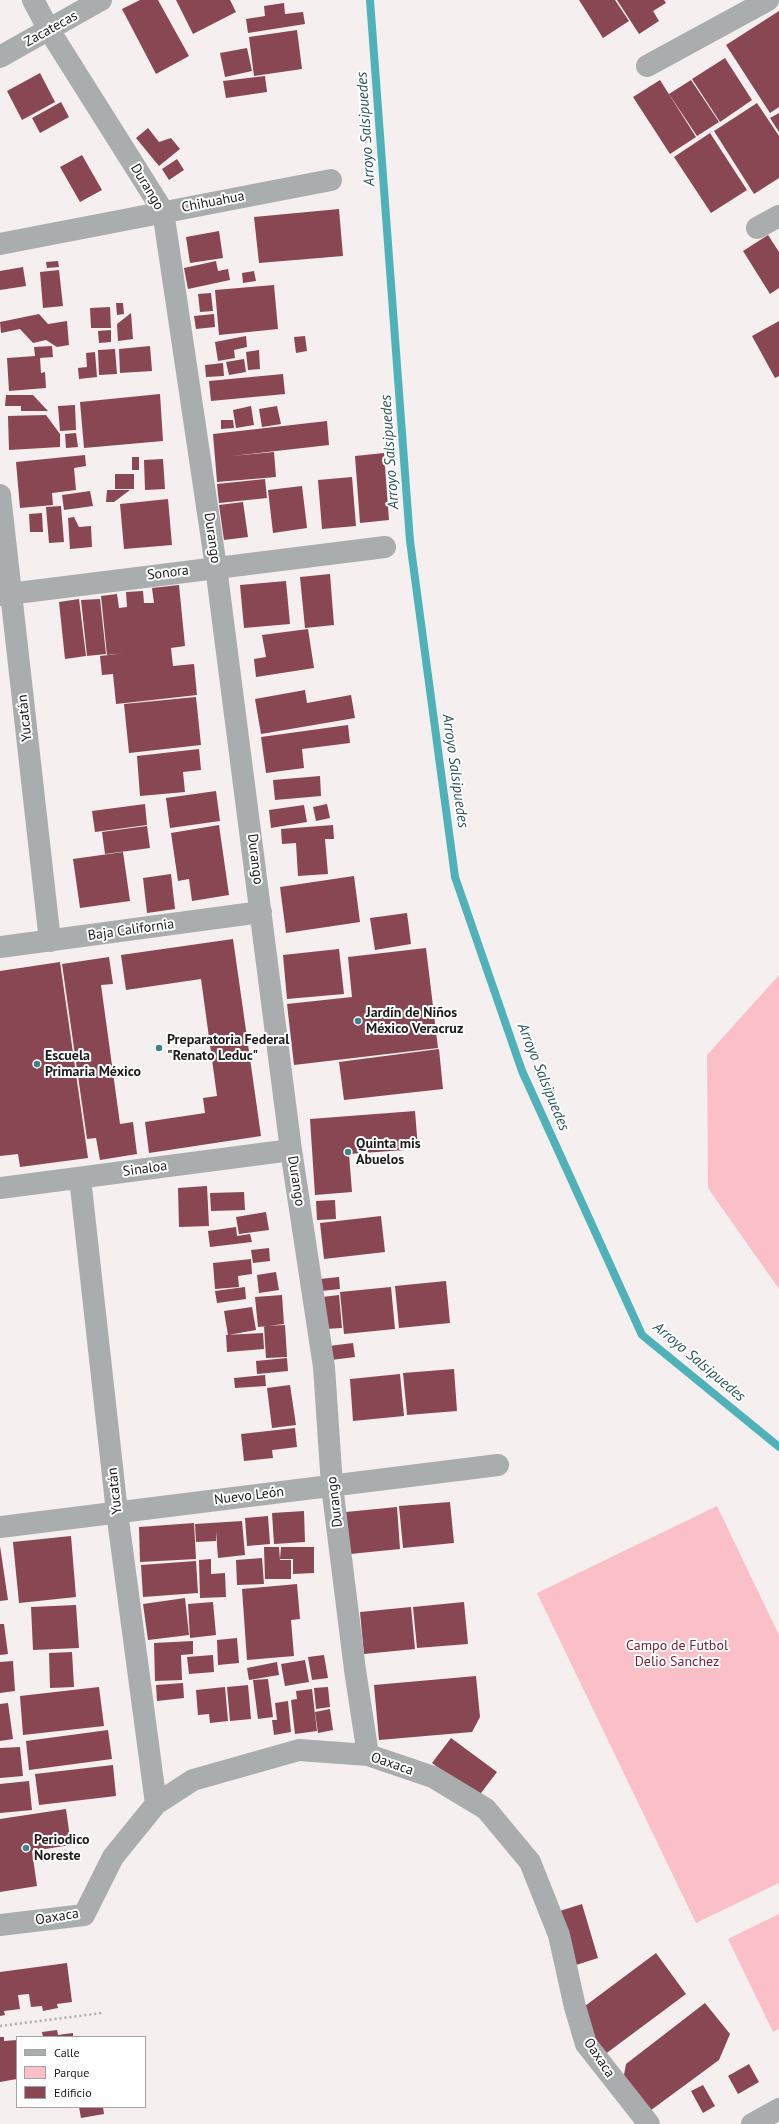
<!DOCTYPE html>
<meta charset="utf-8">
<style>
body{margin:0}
#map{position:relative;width:779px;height:2124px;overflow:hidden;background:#f6eff0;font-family:"PT Sans",sans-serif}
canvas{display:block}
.legend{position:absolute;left:16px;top:2036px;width:130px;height:72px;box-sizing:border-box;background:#fefefe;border:1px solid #a4a3a3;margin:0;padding:5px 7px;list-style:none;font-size:12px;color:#1e1b1b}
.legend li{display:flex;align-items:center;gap:8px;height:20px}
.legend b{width:20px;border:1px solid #a4a3a3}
</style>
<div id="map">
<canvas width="779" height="2124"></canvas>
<ul class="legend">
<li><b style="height:5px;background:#a9adad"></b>Calle</li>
<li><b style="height:11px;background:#fbbfc8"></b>Parque</li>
<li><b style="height:11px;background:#894653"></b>Edificio</li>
</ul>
</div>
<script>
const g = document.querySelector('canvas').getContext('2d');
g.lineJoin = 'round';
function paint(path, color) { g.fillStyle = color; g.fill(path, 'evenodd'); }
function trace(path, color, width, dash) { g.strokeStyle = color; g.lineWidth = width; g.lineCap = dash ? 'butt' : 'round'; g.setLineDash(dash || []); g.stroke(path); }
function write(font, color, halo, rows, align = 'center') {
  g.font = font + ' "PT Sans",sans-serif'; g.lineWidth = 4; g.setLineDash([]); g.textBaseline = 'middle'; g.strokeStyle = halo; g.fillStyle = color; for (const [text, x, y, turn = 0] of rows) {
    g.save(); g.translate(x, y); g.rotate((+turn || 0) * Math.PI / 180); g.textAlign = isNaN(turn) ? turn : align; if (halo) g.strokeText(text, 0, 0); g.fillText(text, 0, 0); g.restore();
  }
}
const green = new Path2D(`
 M779 975V1289L708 1188 707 1055Z
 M717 1506 779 1635V1883L696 1923 537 1593Z
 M779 1914V2029L773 2032 728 1939Z`);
const stream = new Path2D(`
 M370 0 410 541 455 877 522 1071 642 1335 779 1447`);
const building = new Path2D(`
 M140 0H158L189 56 156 74 122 9Z
 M176 0H230L236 12 193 34Z
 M579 0H615L629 21 603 38Z
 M617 0H664L666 3 653 11 659 21 639 34Z
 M284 3 285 14 303 12 305 24 248 33 246 19 265 16 264 6Z
 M779 11V107L770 113 726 45Z
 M297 30 302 69 254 76 249 37Z
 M247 48 252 71 225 77 220 53Z
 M725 58 752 100 720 122 692 79Z
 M40 73 55 102 22 120 7 91Z
 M265 76 267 92 226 98 223 81Z
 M660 80 696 137 670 154 633 97Z
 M691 80 719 122 697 136 669 94Z
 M61 102 69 117 40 133 32 118Z
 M757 103 779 136V178L754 194 714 131Z
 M779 113V132L770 118Z
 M148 128 159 142 171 138 180 149 159 166 136 138Z
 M710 133 747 190 711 213 674 157Z
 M82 155 102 190 80 202 60 167Z
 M177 159 184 170 169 180 162 169Z
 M339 209 343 256 259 263 254 217Z
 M219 231 223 258 190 263 186 237Z
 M768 235 779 252V288L770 294 743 251Z
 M58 261 59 267 47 268 46 262Z
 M216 261 218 271 228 269 230 280 188 289 184 268Z
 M23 267 26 286 0 290V271Z
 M59 270 63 306 43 308 40 272Z
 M254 271 256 281 243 283 242 273Z
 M274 285 278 329 219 335 215 290Z
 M211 293 213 311 200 312 198 294Z
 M116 303H123L124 314 117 315Z
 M110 307 111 328H91L90 308Z
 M131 313 133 339 118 341 117 324Z
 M39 314 48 324 67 321 69 345 57 347 46 340 33 343 20 329 1 333 0 322Z
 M214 314 215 327 196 329 194 316Z
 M779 321V376L775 378 752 336Z
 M111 330V342L99 343 98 331Z
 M246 336 247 347 234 350 235 358 218 361 215 342Z
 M305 336 307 351 296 353 294 337Z
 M52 346 53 357 40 358 41 373 45 372 46 388 9 391 7 358 35 356 34 347Z
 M150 346 152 371 120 373 119 349Z
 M115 349 117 374 99 375 98 350Z
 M259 350 260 369 248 370 246 352Z
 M95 352 97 377 79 379 78 368 87 367 86 353Z
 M244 359 246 372 229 375 226 362Z
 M223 363 224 376 206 377 205 365Z
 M283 374 285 394 211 401 209 381Z
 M160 394 163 441 84 448 80 402Z
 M6 395H33L48 411H21V406H5Z
 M75 405 76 430 60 431 58 406Z
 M251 406 254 425 236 428 233 410Z
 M277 406 281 424 262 427 259 409Z
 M46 415 60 434V447L9 450 8 416Z
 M221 420H233L234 428 221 429Z
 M327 421 329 445 232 456 274 452 276 477 217 482 213 434Z
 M76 433 78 447 66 448 65 434Z
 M384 453 389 520 360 523 355 456Z
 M85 455 86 466 74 468 76 490 52 493 53 505 20 508 16 462Z
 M132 457H139V470H132Z
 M163 459 165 489 145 490 144 460Z
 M115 474H134V489H115Z
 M352 477 356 526 322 529 318 480Z
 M265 479 267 498 219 503 217 484Z
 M302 486 307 528 273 533 268 490Z
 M107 490H130L114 502H106Z
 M90 491 93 506 64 510 62 495Z
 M168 499 172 545 124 549 120 504Z
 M243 502 248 537 224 540 219 505Z
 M61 506 64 542 49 543 46 507Z
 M42 513 43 532H30L29 514Z
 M74 517 79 527 91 526 92 547 70 549 68 518Z
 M330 574 334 625 305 628 300 577Z
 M286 581 290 624 244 628 240 585Z
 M179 585 185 646 171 648 173 666 194 664 197 695 116 704 113 674 102 675 100 656 126 653 107 655 101 596 117 594 119 608 127 607 126 592 143 591 144 603H154L152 588Z
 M79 599 86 656 65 659 59 602Z
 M100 599 106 654 87 656 81 600Z
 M308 629 314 668 256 677 254 659 266 657 262 635Z
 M305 690 307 703 351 695 355 718 261 734 255 699Z
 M196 697 201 745 129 753 124 704Z
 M348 725 350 743 302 749 304 768 266 773 261 737Z
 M199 749 201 770 183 772 185 792 140 796 137 756Z
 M320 776 321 796 275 800 273 780Z
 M216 791 220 821 170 828 166 798Z
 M145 804 147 825 95 832 92 811Z
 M327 804 330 818 316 821 313 807Z
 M304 805 307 822 271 828 269 810Z
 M219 825 229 895 192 901 189 879 178 881 171 833Z
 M333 825 334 839H325L328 874 298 876 296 843 282 844 281 829Z
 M147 826 150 848 105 854 102 832Z
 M123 852 130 901 80 908 73 859Z
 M171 874 175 909 147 913 143 878Z
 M354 876 360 922 286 933 280 887Z
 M407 913 411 944 375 950 370 918Z
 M233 939 261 1136 149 1153 145 1122 205 1113 203 1098 217 1096 201 979 126 990 121 955Z
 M426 948 438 1048 294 1065 287 1004 352 997 348 957Z
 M339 949 344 994 287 999 283 955Z
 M109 957 113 984 101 985 120 1124 133 1122 137 1154 100 1160 96 1138 87 1139 62 964Z
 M60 962 88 1158 20 1167 18 1154 0 1156V971Z
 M439 1049 443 1089 344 1100 339 1062Z
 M415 1111 418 1149 349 1154 352 1192 315 1195 310 1119Z
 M207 1186 209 1226 179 1227 178 1188Z
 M244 1192 245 1210 211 1211 210 1193Z
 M335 1200 336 1219 317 1220 316 1201Z
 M266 1212 269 1230 239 1234 236 1217Z
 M381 1216 385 1252 324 1259 320 1223Z
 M236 1227 237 1236 250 1234 252 1242 210 1247 208 1231Z
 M269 1248 270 1261 253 1263 251 1250Z
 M251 1259 252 1274 238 1276 239 1287 215 1289 213 1263Z
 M276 1272 279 1290 259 1293 257 1275Z
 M339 1277 340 1289 321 1291 320 1279Z
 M446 1281 450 1323 399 1328 395 1286Z
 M245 1287 246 1299 217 1303 215 1291Z
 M391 1287 395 1329 344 1334 340 1292Z
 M282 1295 284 1324 258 1327 255 1297Z
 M339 1295 342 1328 325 1329 322 1297Z
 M252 1307 256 1330 228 1335 224 1311Z
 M285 1325 287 1357 266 1358 264 1326Z
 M263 1333 264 1349 227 1352 226 1335Z
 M353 1343 355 1357 331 1360 329 1346Z
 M287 1358 288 1371 257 1374 256 1361Z
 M454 1369 457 1411 407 1415 403 1373Z
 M400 1374 404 1416 353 1421 350 1379Z
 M265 1375 266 1386 235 1388 234 1378Z
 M290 1385 296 1425 272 1428 267 1388Z
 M295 1428 297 1447 272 1450 273 1458 244 1461 241 1434Z
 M450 1502 454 1543 403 1548 399 1506Z
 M397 1507 400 1549 350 1554 346 1512Z
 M304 1511 305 1542 274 1544 272 1513Z
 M268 1516 270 1544 247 1546 245 1518Z
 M242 1521 245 1555 218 1558 216 1531V1541L196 1542 195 1524Z
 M194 1523 196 1559 140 1562 139 1527Z
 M71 1536 76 1597 19 1603 13 1542Z
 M0 1546 8 1600 0 1601Z
 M264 1547H279L280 1560H291V1579H265Z
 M281 1547H314V1573L293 1574V1559H280Z
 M262 1558 264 1584 237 1585 236 1560Z
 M211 1559V1574L225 1573 226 1597 200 1598 199 1560Z
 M196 1561 198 1593 143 1597 141 1565Z
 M297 1584 300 1619 291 1620 294 1656 247 1660 242 1589Z
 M185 1598 189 1635 148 1640 143 1604Z
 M213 1602 216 1635 190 1638 188 1604Z
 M464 1602 468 1644 417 1648 413 1607Z
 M76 1605 79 1648 33 1650 31 1607Z
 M411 1607 415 1649 364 1654 360 1612Z
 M0 1624H4L8 1654 0 1655Z
 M237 1638 239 1663 218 1665 217 1640Z
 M193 1641V1654L181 1655 182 1680 155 1681 154 1643Z
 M72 1652 74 1687 50 1688 49 1653Z
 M213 1655 214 1672 189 1674 187 1657Z
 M324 1655 328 1678 312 1680 308 1657Z
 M305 1660 309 1682 285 1686 281 1664Z
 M13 1661 15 1691 0 1693V1662Z
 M277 1662 279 1675 249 1680 247 1668Z
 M476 1676 480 1717 472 1732 379 1740 374 1685Z
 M268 1679 273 1717 258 1719 253 1680Z
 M183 1683 184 1698 157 1701 156 1685Z
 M248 1685 251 1719 230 1721 227 1687Z
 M99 1687 104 1726 23 1735 20 1696Z
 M225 1687 228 1721 210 1723 209 1714 198 1715 196 1690Z
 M328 1687 330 1707 316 1709 314 1688Z
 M312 1689 317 1731 295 1734 291 1700 297 1699 296 1691Z
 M288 1701 291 1732 274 1735 272 1720H277L275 1703Z
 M8 1703 13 1739 0 1741V1704Z
 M330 1709 333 1730 318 1733 315 1712Z
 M108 1730 112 1759 29 1770 26 1741Z
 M451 1738 497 1772 478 1797 432 1763Z
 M20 1747 23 1776 0 1778V1748Z
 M113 1765 116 1796 39 1805 35 1774Z
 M29 1781 32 1810 0 1813V1784Z
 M66 1809 71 1845 32 1851 37 1886 0 1892V1819Z
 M582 1904 598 1958 576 1965 560 1911Z
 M656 1953 686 1994 600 2058 585 2006Z
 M67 1963 72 2002 57 2004 58 2008 43 2011 42 2006 31 2007 29 1994 18 1995 20 2009 4 2011 5 2015 0 2016V1972Z
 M705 2003 730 2034 719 2060 643 2116 622 2086 626 2064Z
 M57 2030 58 2035 73 2033V2037H43L42 2032Z
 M0 2037H4V2041L17 2040V2079L0 2082Z
 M749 2064 759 2082 738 2094 728 2076Z
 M703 2085 715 2106 703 2113 691 2091Z
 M79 2107H103L104 2114 81 2118Z`);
const path = new Path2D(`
 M0 2026 102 2013`);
const street = new Path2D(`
 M33 0 49 30 163 211 216 567 291 1150 324 1367 332 1486 355 1670 368 1755
 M0 57 101 0
 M647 66 768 0
 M757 228 779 216
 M0 244 331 180
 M0 495 50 941
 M0 595 385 547
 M0 947 261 912
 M80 1178 117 1512 156 1804
 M0 1188 291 1150
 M0 1527 498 1465
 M0 1925 84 1915 113 1857 156 1804 193 1780 299 1750 368 1755 433 1777 486 1809 530 1862 559 1935 575 2007 586 2044 649 2124
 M752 2124 779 2109`);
const markers = [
 [358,1021,4,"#3c8489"],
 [159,1048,4,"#3c8489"],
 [37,1064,4,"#3c8489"],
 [348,1152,4,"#3c8489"],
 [26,1848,4,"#3c8489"]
];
const streetNames = [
 ["Zacatecas",51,29,-29],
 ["Durango",147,187,59],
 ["Chihuahua",213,202,-11],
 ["Durango",212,538,82],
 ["Sonora",168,573,-7],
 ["Yucatán",25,718,-96],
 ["Durango",255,859,83],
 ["Baja California",131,930,-8],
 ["Sinaloa",145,1169,-8],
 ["Durango",296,1181,81],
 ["Yucatán",115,1491,-96],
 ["Nuevo León",249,1496,-7],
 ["Durango",335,1502,-97],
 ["Oaxaca",392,1764,19],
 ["Oaxaca",57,1917,-9],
 ["Oaxaca",599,2058,56]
];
const poiNames = [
 ["Jardín de Niños",366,1013],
 ["México Veracruz",366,1029],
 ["Preparatoria Federal",167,1040],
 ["\"Renato Leduc\"",167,1056],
 ["Escuela",45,1056],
 ["Primaria México",45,1072],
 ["Quinta mis",356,1144],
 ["Abuelos",356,1160],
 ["Periodico",34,1840],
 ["Noreste",34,1856]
];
const parkNames = [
 ["Campo de Futbol",677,1646],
 ["Delio Sanchez",677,1662]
];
const waterNames = [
 ["Arroyo Salsipuedes",366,129,-94],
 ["Arroyo Salsipuedes",390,452,-94],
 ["Arroyo Salsipuedes",455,771,82],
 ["Arroyo Salsipuedes",543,1077,68],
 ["Arroyo Salsipuedes",699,1362,40]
];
paint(green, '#fbbfc8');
trace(stream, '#50b2b9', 8);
paint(building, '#894653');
trace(path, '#afa9aa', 2.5, [2, 3]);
trace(street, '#a9adad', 22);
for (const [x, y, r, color] of markers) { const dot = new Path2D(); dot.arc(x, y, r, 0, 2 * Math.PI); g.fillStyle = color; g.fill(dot); trace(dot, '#fefefe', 1.5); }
write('14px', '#1e1b1b', '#fefefe', streetNames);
write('bold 14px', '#1e1b1b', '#fefefe', poiNames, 'left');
write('14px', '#782137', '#fefefe', parkNames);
write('italic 15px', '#2a5558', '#fefefe', waterNames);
</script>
